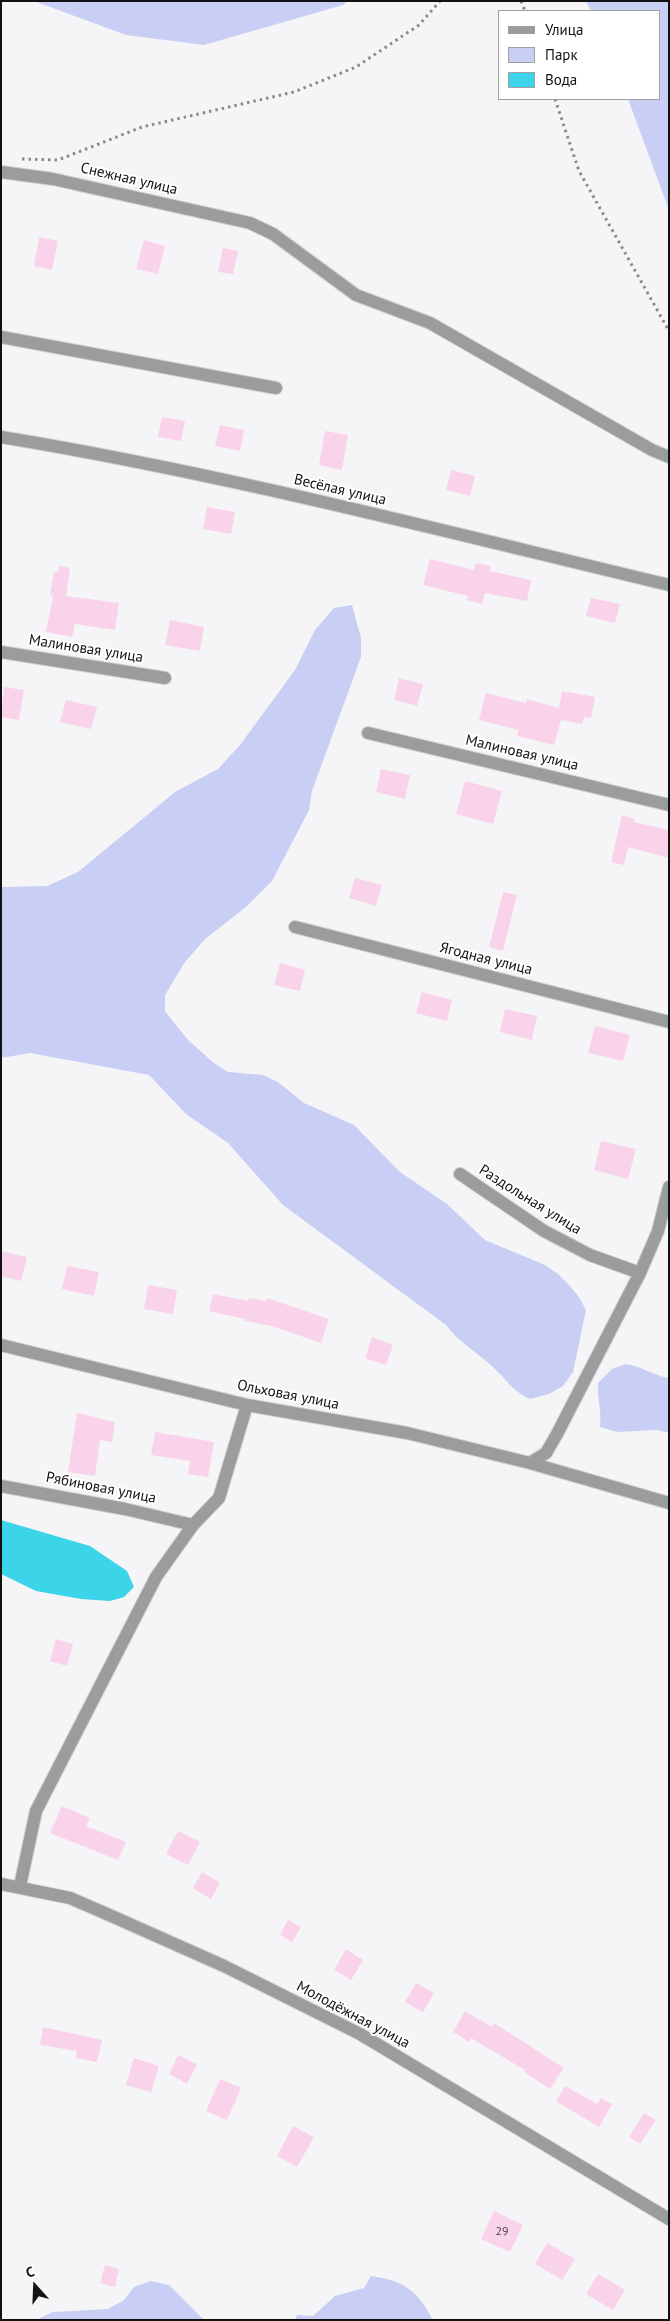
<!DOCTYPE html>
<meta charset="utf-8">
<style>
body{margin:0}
#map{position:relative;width:670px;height:2321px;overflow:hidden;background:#f5f5f7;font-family:"PT Sans",sans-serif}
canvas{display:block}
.frame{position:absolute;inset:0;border:2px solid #121213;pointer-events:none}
.legend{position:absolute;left:498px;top:10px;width:162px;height:90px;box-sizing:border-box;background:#fff;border:1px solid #a0a0a1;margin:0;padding:6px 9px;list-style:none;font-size:15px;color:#121213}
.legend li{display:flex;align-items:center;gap:10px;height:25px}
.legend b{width:25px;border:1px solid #a0a0a1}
.north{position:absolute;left:10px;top:2261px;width:50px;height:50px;-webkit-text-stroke:4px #fff;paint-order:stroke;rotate:340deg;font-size:14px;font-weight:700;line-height:20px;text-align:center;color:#121213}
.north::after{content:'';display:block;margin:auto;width:18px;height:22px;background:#121213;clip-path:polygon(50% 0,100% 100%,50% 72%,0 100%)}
</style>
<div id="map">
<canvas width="670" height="2321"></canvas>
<div class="frame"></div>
<ul class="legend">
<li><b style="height:6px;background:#9b9c9c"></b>Улица</li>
<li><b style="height:14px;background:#c9cff4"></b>Парк</li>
<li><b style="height:14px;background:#3bd4e9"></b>Вода</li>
</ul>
<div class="north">С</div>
</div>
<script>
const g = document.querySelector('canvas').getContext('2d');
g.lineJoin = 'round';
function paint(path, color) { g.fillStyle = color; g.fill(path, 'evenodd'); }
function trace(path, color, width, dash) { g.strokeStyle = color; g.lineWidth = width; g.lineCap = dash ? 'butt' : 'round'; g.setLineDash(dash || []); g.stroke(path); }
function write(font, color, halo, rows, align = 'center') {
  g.font = font + ' "PT Sans",sans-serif'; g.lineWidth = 4; g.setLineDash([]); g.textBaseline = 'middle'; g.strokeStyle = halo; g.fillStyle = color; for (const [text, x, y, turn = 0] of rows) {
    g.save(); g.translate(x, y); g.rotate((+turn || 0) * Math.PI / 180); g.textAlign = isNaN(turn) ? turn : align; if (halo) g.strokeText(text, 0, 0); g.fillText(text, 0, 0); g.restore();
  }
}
const green = new Path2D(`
 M34 1H348L343 5 204 45 126 35Z
 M586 1H669V210L628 99H659V11H591Z
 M352 605 361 638V657L312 791 309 810 272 881 246 907 205 939 185 962 165 995V1011L188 1040 214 1063 228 1072 263 1075 278 1082 304 1103 354 1125 400 1172 447 1204 485 1240 545 1265 558 1274 569 1285 579 1297 586 1310 573 1372 563 1386 549 1394 530 1399C511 1390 509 1382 495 1369 479 1353 459 1343 446 1325L283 1205 228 1143 186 1114 149 1075 30 1053 1 1058V887L47 886 78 872 175 792 218 769 240 745 295 670 315 630 334 608Z
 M626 1364C643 1367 653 1375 669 1378V1433L657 1430 617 1432 600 1427C602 1411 597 1398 598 1383L612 1369Z
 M371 2276C405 2281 417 2290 433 2320H295L297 2315 313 2316 335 2296 364 2288Z
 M151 2281 169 2285 204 2320H36L53 2312 108 2309 124 2300 134 2287Z`);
const water = new Path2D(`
 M1 1520 90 1546 127 1571 134 1587 124 1597 110 1601 81 1599 36 1591 1 1574Z`);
const building = new Path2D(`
 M39 237 58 241 52 270 34 266Z
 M144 240 165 246 158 274 136 269Z
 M223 248 238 251 233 274 218 272Z
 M162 417 185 421 181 441 158 437Z
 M220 425 244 430 240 451 215 446Z
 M325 431 348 435 342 470 319 465Z
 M451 470 475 476 470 496 446 490Z
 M207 507 235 512 231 534 203 529Z
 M430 559 474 570 476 563 491 566 490 571 531 580 527 601 485 593 482 604 467 600 468 596 423 585Z
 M59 566 70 568 66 596 119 603 115 630 75 624 72 637 46 632 53 596 50 595 54 572H58Z
 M591 598 620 604 615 623 586 616Z
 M170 620 204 627 200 651 165 645Z
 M399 678 423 684 417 706 394 700Z
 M4 687 24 690 19 720 1 717Z
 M562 691 595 697 591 718 584 717 582 724 561 720 554 745 517 736 519 730 479 720 486 693 526 703 527 699 559 708Z
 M66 700 97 707 91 729 60 722Z
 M381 769 410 775 405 799 376 792Z
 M465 781 502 791 493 824 456 814Z
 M622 815 635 819 634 822 669 830V858L628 847 624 865 611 862Z
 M355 878 382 885 376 906 349 898Z
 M503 892 517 895 503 951 489 947Z
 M280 963 305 970 300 991 274 985Z
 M422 992 452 1000 447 1021 416 1013Z
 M505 1009 537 1016 532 1040 500 1032Z
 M595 1026 630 1035 623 1061 588 1053Z
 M601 1141 636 1149 628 1179 594 1170Z
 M1 1251 27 1257 21 1281 1 1276Z
 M67 1266 99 1272 94 1296 62 1289Z
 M148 1285 177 1290 173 1314 144 1309Z
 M213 1294 248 1301 249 1298 267 1301V1298L329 1319 321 1343 272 1326 245 1321V1319L209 1311Z
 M372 1337 393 1345 386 1365 365 1358Z
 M77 1413 115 1422 112 1442 100 1440 95 1476 68 1472Z
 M155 1432 214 1442 208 1477 188 1474 190 1461 151 1455Z
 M56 1639 73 1644 67 1666 50 1661Z
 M62 1806 90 1818 86 1826 126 1842 118 1860 50 1833Z
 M178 1831 200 1842 188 1865 166 1854Z
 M202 1872 220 1883 211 1899 193 1888Z
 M288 1920 301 1927 292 1942 280 1935Z
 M346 1949 363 1960 351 1980 334 1970Z
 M416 1983 434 1993 423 2012 405 2002Z
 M465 2011 492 2027 494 2023 564 2068 550 2089 524 2072 525 2070 471 2038 469 2042 453 2032Z
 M43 2027 102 2040 97 2062 76 2058 77 2051 40 2045Z
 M178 2055 197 2064 187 2084 169 2074Z
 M134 2058 159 2066 151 2092 126 2085Z
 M220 2079 241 2088 227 2120 206 2111Z
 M565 2086 597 2104 601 2098 612 2104 599 2127 556 2101Z
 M644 2113 656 2120 640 2144 629 2137Z
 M293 2126 314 2137 297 2167 277 2156Z
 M494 2211 523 2225 510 2252 481 2239Z
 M547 2243 575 2259 562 2280 535 2264Z
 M105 2265 119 2269 115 2287 100 2283Z
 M598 2274 625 2290 613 2310 586 2294Z`);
const path = new Path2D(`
 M521 1 525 11
 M555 99 579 171 669 331
 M22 159 58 160 142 127 294 92 356 67 419 25 440 1`);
const minor = new Path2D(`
 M1 172 53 179 250 223 273 234 356 295 430 323 652 450 669 457
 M1 337 276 388
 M1 437C226 474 447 532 669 585
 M1 652 165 678
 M368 733 669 805
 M295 927 669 1022
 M460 1174 544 1231 590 1255 640 1273
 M1 1345 247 1405 407 1433 530 1463 546 1453 557 1434 640 1273 658 1231 669 1187
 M530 1463 669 1503
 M1 1486 125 1509 193 1525
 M1 1884 70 1898 107 1914 224 1966 360 2034 669 2219
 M20 1886 36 1811 156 1577 193 1525 219 1498 247 1405`);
const numberNames = [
 ["29",502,2232]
];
const streetNames = [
 ["Снежная улица",129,179,13],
 ["Весёлая улица",340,490,13],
 ["Малиновая улица",86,649,9],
 ["Малиновая улица",522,753,13],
 ["Ягодная улица",486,959,14],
 ["Раздольная улица",530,1200,32],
 ["Ольховая улица",288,1395,11],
 ["Рябиновая улица",101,1488,11],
 ["Молодёжная улица",353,2015,28]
];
paint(green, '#c9cff4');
paint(water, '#3bd4e9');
paint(building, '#f9d3e9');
trace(minor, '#d1d1d3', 14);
trace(path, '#8a8a8b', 3, [2.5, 4]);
trace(minor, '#9b9c9c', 12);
write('12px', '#4c4248', null, numberNames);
write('15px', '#121213', '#fff', streetNames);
</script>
